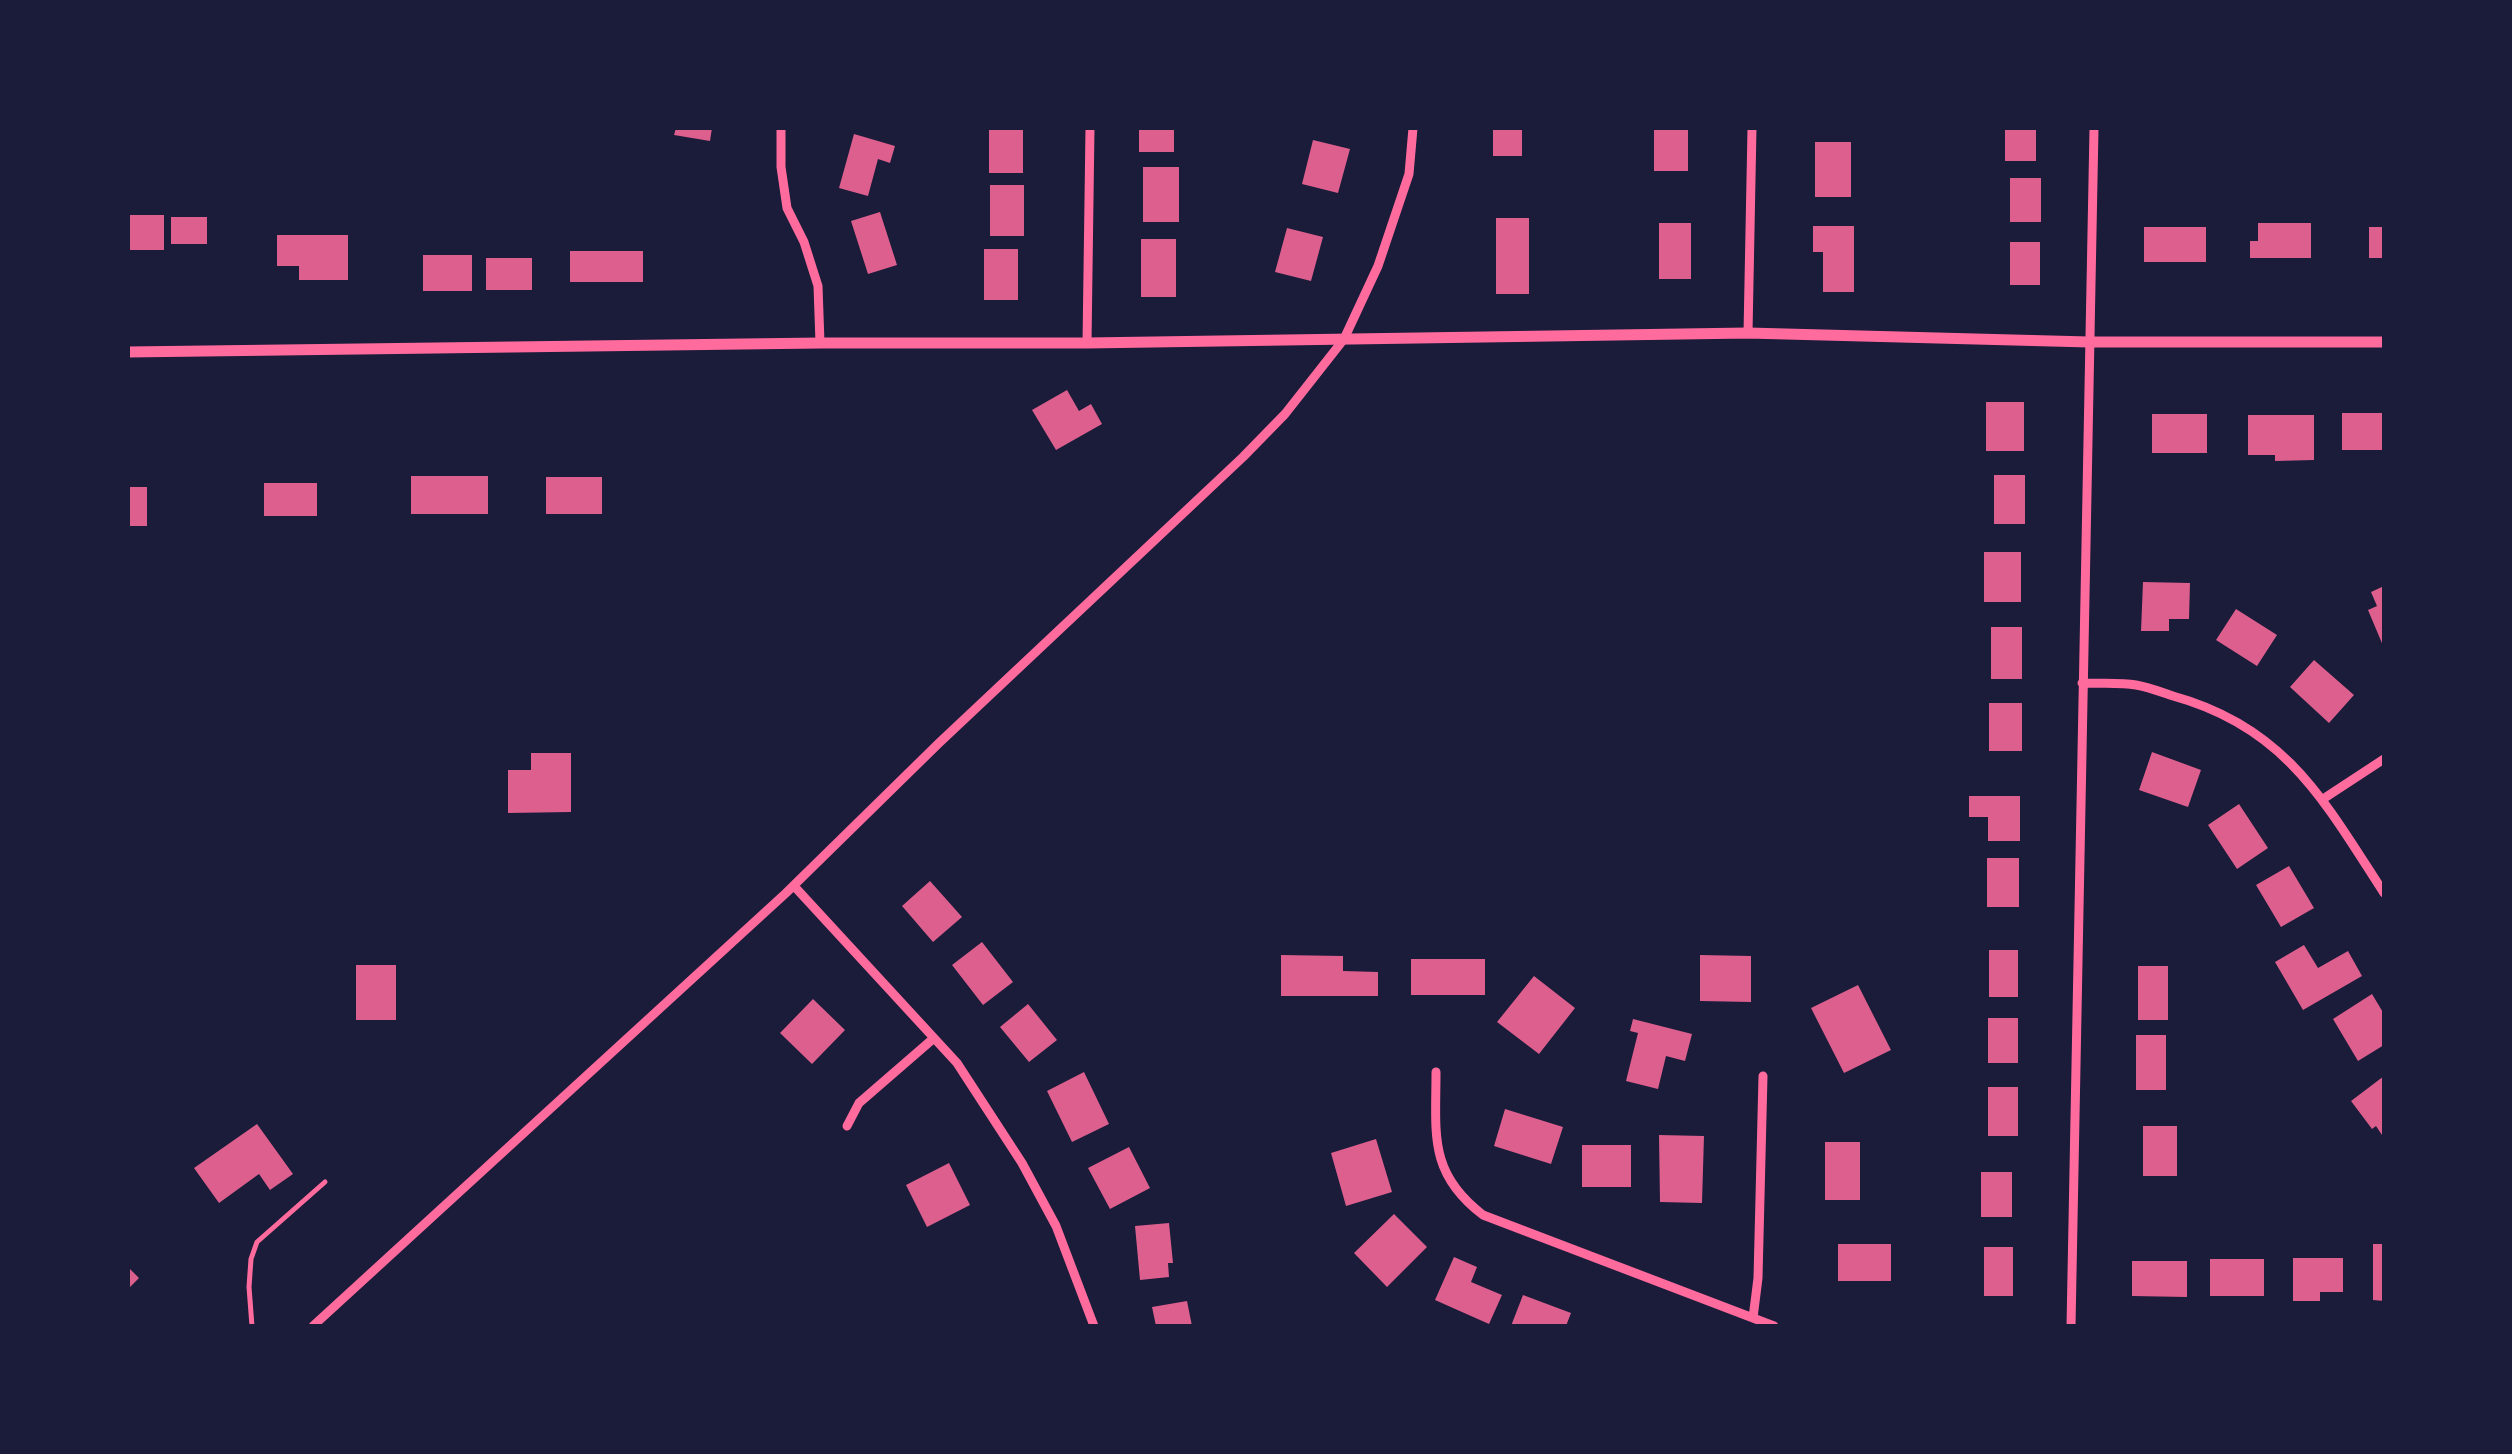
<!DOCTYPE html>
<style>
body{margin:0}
#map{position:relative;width:2512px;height:1454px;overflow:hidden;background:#1b1b3a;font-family:"IBM Plex Sans",sans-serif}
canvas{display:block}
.frame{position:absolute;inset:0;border:130px solid #1b1b3a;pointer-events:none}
</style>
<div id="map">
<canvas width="2512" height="1454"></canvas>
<div class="frame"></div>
</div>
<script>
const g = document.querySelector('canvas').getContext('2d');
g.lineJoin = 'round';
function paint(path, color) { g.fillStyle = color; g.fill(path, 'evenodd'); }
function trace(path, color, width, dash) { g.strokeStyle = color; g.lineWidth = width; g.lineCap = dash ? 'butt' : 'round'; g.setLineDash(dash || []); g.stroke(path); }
const building = new Path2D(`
 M676 128H712L710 141 674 135Z
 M989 128H1023V173H989Z
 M1139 128H1174V152H1139Z
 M1493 128H1522V156H1493Z
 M1654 128H1688V171H1654Z
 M2005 128H2036V161H2005Z
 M854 134 895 146 890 163 878 159 868 196 839 188Z
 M1313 140 1350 149 1338 193 1302 184Z
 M1815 142H1851V197H1815Z
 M1143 167H1179V222H1143Z
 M2010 178H2041V222H2010Z
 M990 185H1024V236H990Z
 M880 212 897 265 868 274 851 221Z
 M128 215H164V250H128Z
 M171 217H207V244H171Z
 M1496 218H1529V294H1496Z
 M1659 223H1691V279H1659Z
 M2258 223H2311V258H2250V241H2258Z
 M1813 226H1854V292H1823V252H1813Z
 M2144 227H2206V262H2144Z
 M2369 227H2384V258H2369Z
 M1287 228 1323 237 1311 281 1275 272Z
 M277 235H348V280H299V266H277Z
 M1141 239H1176V297H1141Z
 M2010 242H2040V285H2010Z
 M984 249H1018V300H984Z
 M570 251H643V282H570Z
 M423 255H472V291H423Z
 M486 258H532V290H486Z
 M1067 390 1079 411 1091 404 1102 424 1056 450 1032 410Z
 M1986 402H2024V451H1986Z
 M2342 413H2384V450H2342Z
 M2152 414H2207V453H2152Z
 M2248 415H2314V460L2275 461V455H2248Z
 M1994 475H2025V524H1994Z
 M411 476H488V514H411Z
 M546 477H602V514H546Z
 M264 483H317V516H264Z
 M128 487H147V526H128Z
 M1984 552H2021V602H1984Z
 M2143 582 2190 583 2189 619H2169V631H2141Z
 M2384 586V648L2368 610 2377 606 2371 592Z
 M2236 609 2277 635 2257 666 2216 640Z
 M1991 627H2022V679H1991Z
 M2314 660 2354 695 2329 723 2290 687Z
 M1989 703H2022V751H1989Z
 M2152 752 2201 770 2188 807 2139 790Z
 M531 753H571V812L508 813V770H531Z
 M1969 796H2020V841H1988V817H1969Z
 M2239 804 2268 848 2237 869 2208 825Z
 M1987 858H2019V907H1987Z
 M2289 866 2314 908 2281 927 2256 885Z
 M930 881 962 917 933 942 902 906Z
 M982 942 1013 982 983 1005 952 965Z
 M2304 945 2318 968 2348 951 2362 976 2303 1010 2275 962Z
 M1989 950H2018V997H1989Z
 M1281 955 1343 956V971L1378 972V996H1281Z
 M1700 955 1751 956V1002L1700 1001Z
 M1411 959H1485V995H1411Z
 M356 965H396V1020H356Z
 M2138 966H2168V1020H2138Z
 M1534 976 1575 1008 1539 1054 1497 1022Z
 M1858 985 1891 1050 1844 1073 1811 1008Z
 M2372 994 2384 1014V1045L2358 1061 2333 1019Z
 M813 999 845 1030 812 1064 780 1033Z
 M1028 1004 1057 1040 1029 1062 1000 1027Z
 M1988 1018H2018V1063H1988Z
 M1633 1019 1692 1034 1685 1061 1666 1056 1658 1089 1626 1081 1638 1033 1630 1031Z
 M2136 1035H2166V1090H2136Z
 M1084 1072 1109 1124 1072 1142 1047 1091Z
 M2384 1076V1138L2376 1126 2372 1129 2351 1101Z
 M1988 1087H2018V1136H1988Z
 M1505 1109 1563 1127 1551 1164 1494 1146Z
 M257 1124 293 1174 270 1190 259 1174 219 1203 194 1168Z
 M2143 1126H2177V1176H2143Z
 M1659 1135 1704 1136 1702 1203 1660 1202Z
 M1376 1139 1392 1192 1346 1206 1331 1153Z
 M1825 1142H1860V1200H1825Z
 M1582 1145H1631V1187H1582Z
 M1129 1147 1150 1188 1110 1209 1088 1168Z
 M949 1163 970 1205 927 1227 906 1185Z
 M1981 1172H2012V1217H1981Z
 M1394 1214 1427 1247 1387 1287 1354 1253Z
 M1169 1223 1173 1263H1168L1169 1277 1140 1280 1135 1226Z
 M1838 1244H1891V1281H1838Z
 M2373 1244H2384V1301L2373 1300Z
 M1984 1247H2013V1296H1984Z
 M1454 1257 1477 1267 1471 1282 1502 1295 1489 1324 1435 1300Z
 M2293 1258H2343V1292H2320V1301H2293Z
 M2210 1259H2264V1296H2210Z
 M2132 1261H2187V1297L2132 1296Z
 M128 1267 139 1278 128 1289Z
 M1523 1295 1571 1313 1566 1326H1511Z
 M1187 1301 1192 1326H1156L1152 1307Z`);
const service = new Path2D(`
 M252 1326 249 1287 251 1259 257 1242 325 1182`);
const minor = new Path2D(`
 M781 128V167L787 208 804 242 818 286 820 343
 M1748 333 1752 128
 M1087 343 1090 128
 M2082 683C2100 684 2119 682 2136 685 2148 687 2161 692 2173 696 2286 727 2325 802 2384 893
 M2323 799 2384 759
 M794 886 957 1063 1022 1163 1056 1226 1094 1326
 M1436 1072C1436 1134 1428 1173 1483 1215L1774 1326
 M847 1126 859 1103 934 1038
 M1753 1318 1758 1278 1763 1076
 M313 1326 786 893 939 743 1243 457 1285 414 1344 339 1378 266 1409 174 1413 128
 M2071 1326 2094 128`);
const tertiary = new Path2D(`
 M128 352 820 343H1087L1748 333 2089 342H2384`);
paint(building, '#dd5f8e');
trace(service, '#ff6b9d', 5);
trace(minor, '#ff6b9d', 9);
trace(tertiary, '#ff6b9d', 11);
</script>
